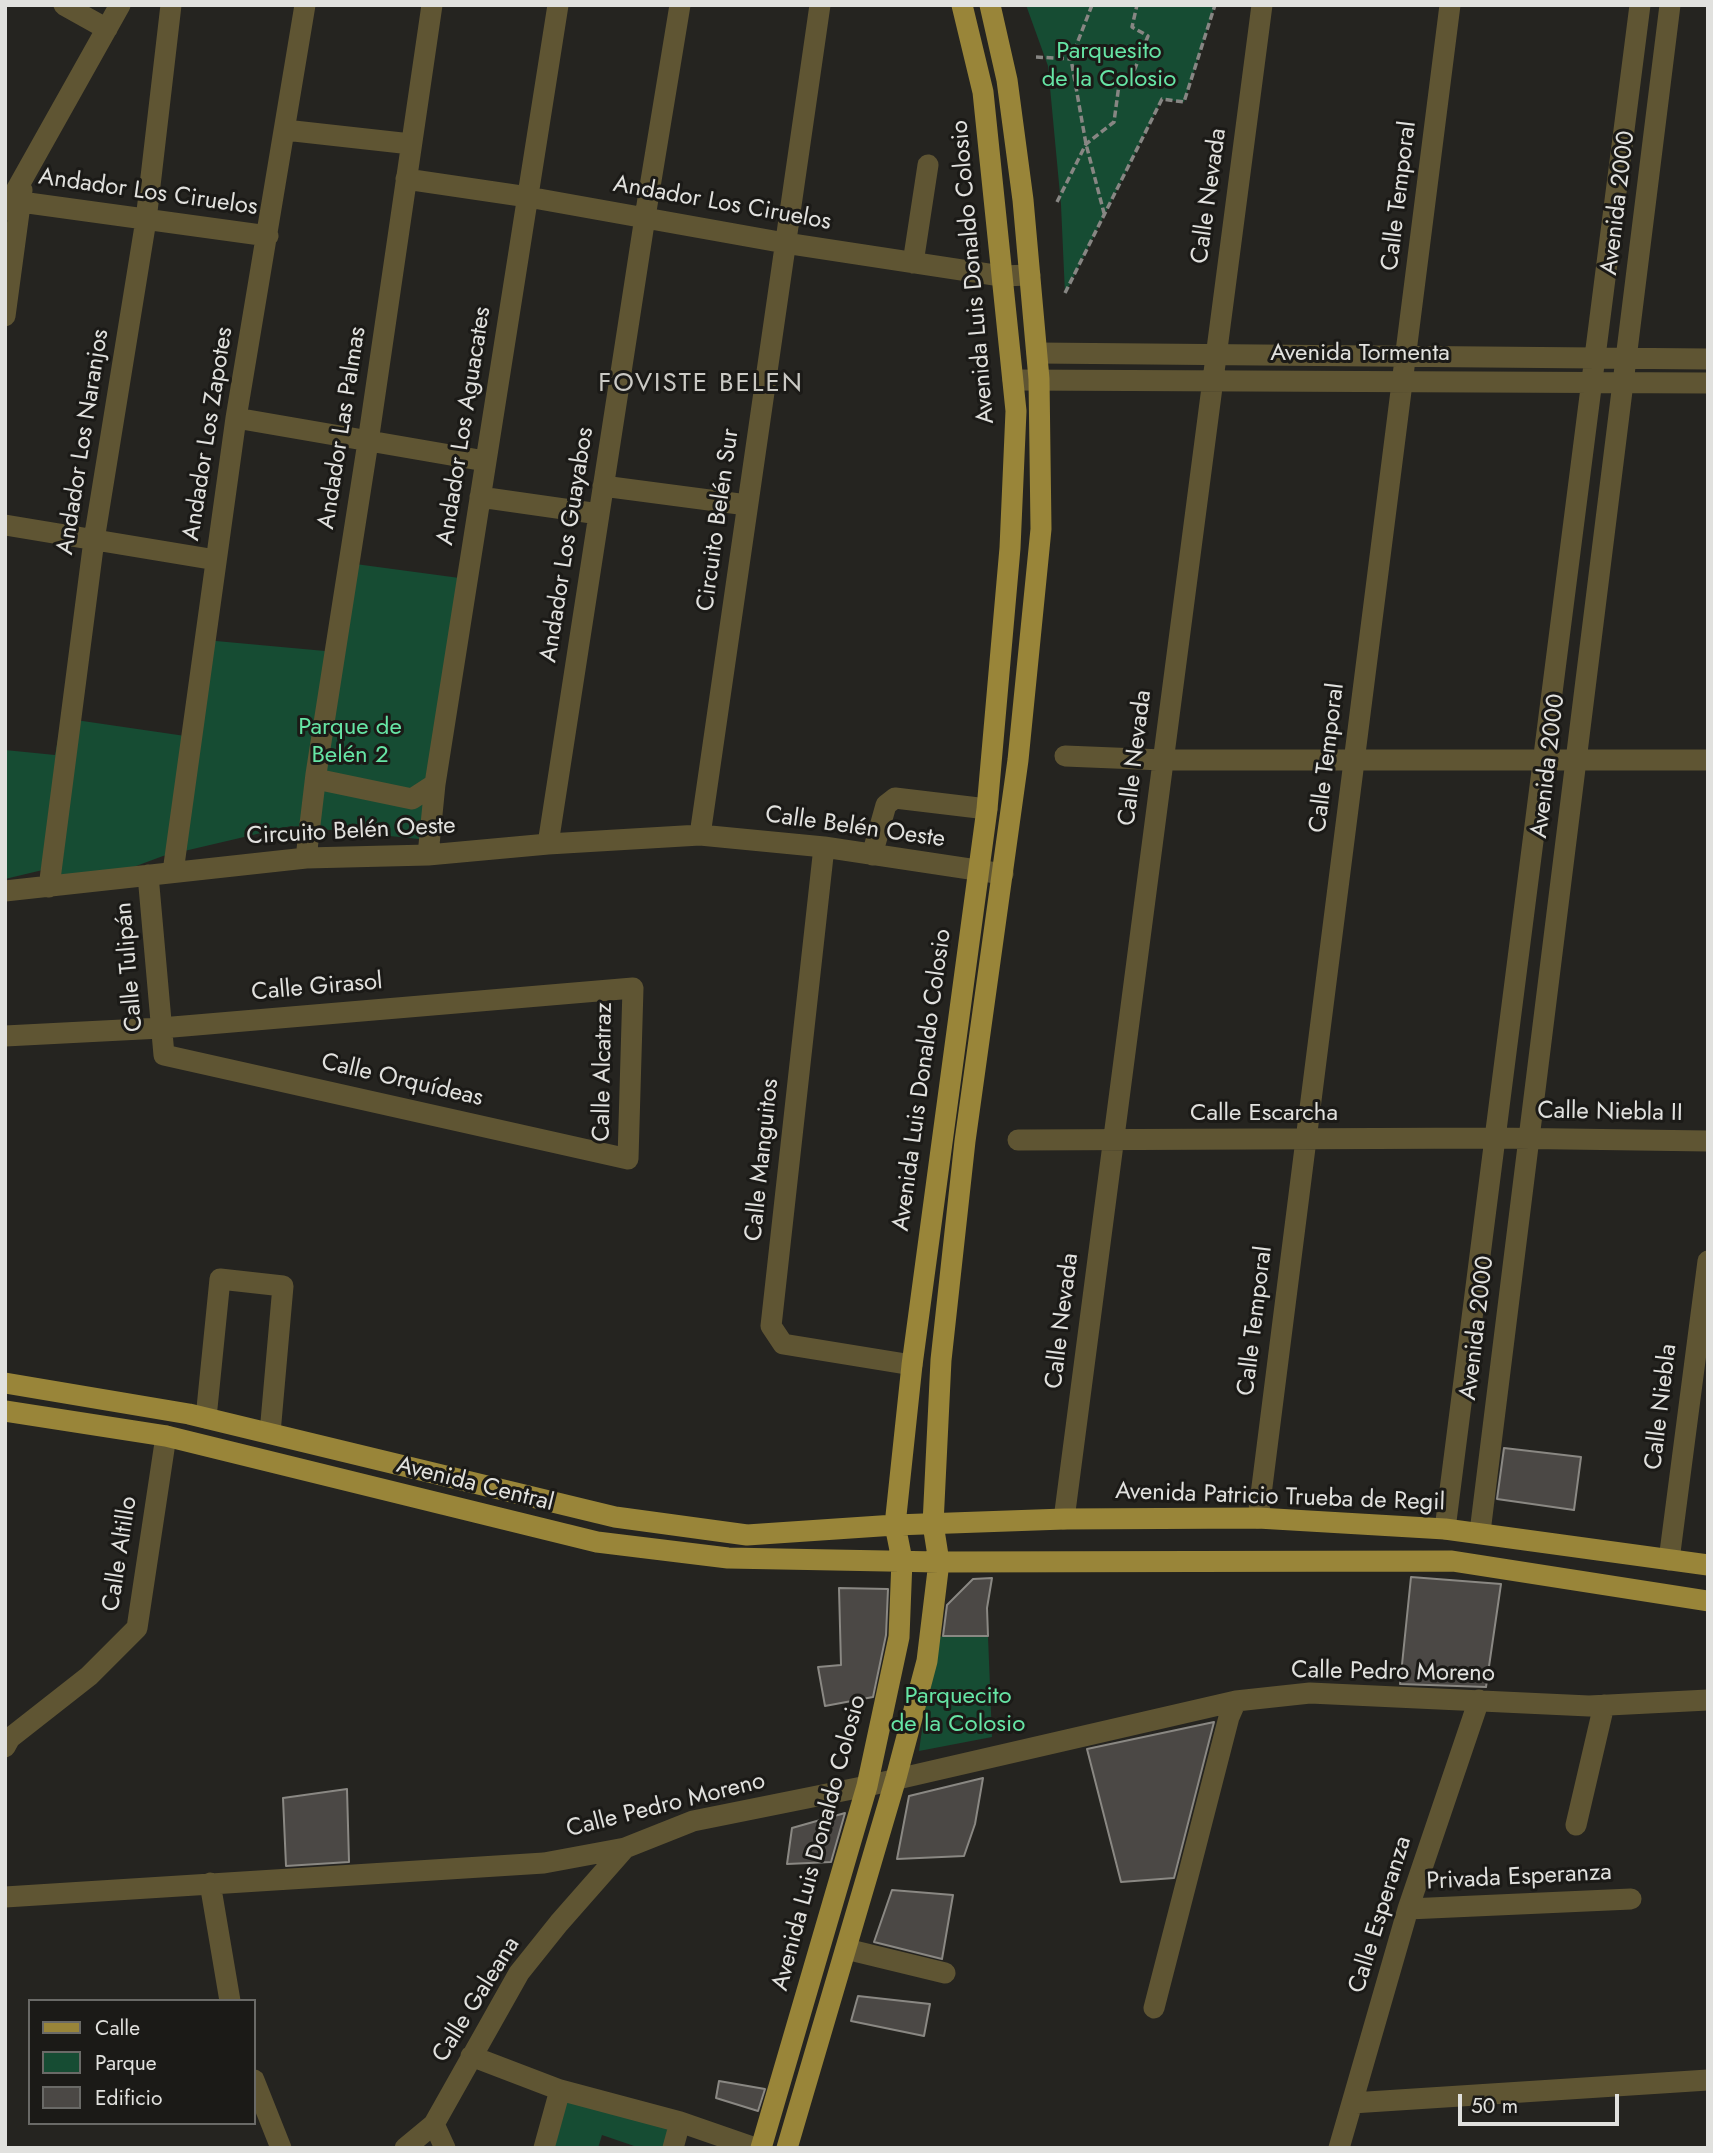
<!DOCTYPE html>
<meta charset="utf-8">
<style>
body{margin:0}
#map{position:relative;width:1713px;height:2153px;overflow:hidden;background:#252420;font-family:Jost,sans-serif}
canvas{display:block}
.frame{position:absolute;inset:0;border:7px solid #e1e1de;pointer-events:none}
.legend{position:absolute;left:28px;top:1999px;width:228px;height:126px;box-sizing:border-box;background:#1b1a17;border:2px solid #6a6a67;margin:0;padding:9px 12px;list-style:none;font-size:21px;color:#e1e1de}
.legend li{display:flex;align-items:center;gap:14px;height:35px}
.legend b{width:35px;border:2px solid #6a6a67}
.scale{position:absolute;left:1458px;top:2094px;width:161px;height:32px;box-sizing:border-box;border:4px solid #e1e1de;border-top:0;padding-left:9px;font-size:21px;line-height:24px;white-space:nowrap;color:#e1e1de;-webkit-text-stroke:5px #1b1a17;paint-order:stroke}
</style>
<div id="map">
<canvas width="1713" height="2153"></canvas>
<div class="frame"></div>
<ul class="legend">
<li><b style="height:9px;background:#998539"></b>Calle</li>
<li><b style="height:19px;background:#164c33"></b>Parque</li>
<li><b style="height:19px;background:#4b4845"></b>Edificio</li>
</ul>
<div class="scale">50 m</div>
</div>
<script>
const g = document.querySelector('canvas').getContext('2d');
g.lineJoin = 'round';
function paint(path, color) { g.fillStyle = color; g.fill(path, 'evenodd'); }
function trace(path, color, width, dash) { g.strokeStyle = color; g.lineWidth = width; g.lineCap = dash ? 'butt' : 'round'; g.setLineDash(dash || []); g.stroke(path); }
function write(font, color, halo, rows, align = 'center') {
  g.font = font + ' Jost,sans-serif'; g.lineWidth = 6; g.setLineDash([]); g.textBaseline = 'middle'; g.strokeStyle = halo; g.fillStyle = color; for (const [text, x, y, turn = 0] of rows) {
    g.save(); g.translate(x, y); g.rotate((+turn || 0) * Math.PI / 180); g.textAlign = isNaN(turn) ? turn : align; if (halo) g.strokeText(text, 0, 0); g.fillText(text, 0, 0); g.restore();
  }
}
const green = new Path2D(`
 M1026 5H1215L1184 102 1162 99 1065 294 1061 205 1048 66Z
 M348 563 467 579 429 840 291 826 163 856 120 872 66 878 51 868 5 879V750L55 755 62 718 192 737 205 640 336 652Z
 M943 1636H988L992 1737 919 1751 935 1638Z
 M562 2096 675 2125 668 2148H640L602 2135 598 2148 549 2146Z`);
const building = new Path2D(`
 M1504 1448 1581 1457 1574 1510 1497 1499Z
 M1411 1577 1501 1584 1486 1687 1400 1684Z
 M992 1578 987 1608 988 1636H943L947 1605 973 1579Z
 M839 1588 888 1589 886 1635 873 1697 825 1706 818 1667 841 1665Z
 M1214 1722 1174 1878 1121 1882 1087 1749Z
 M983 1778 975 1824 964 1856 897 1859 909 1796Z
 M347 1789 349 1862 286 1866 283 1798Z
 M845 1813 831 1862 787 1864 792 1828Z
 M892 1890 953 1895 942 1959 874 1942Z
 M858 1996 930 2004 924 2036 851 2021Z
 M719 2081 765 2089 758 2111 716 2098Z`);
const path = new Path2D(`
 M1092 5 1071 59 1086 144 1104 213
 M1036 57 1071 59
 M1057 202 1086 144 1114 122 1120 77 1130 81 1148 36 1132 27 1137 5
 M1065 293 1162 99 1184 102 1215 5`);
const minor = new Path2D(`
 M64 5 107 29
 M285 130 411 144
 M406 179 528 197 785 243 1001 276 1030 275
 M21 202 268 236
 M5 210 120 5
 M913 263 928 165
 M5 316 22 190
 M1037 353 1708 359
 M1013 380 1708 383
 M236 418 485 461
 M603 486 747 505
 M480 497 599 514
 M5 525 216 560
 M1065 756 1163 760H1708
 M316 779 412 799 435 784
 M700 835 820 5
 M548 844 645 217 680 5
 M824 847 771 1326 783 1344 912 1365
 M428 855 435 784 558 5
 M872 855 886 805 895 798 987 809
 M306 858 316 774 368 442 432 5
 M173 872 236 418 305 5
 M49 887 94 540 146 220 171 5
 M5 891 306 858 428 855 548 844 700 835 824 847 1003 874
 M5 1036 161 1028 633 988 628 1159 164 1055 148 875
 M1018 1140 1495 1138 1708 1141
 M206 1418 220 1279 283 1286 270 1433
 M1258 1518 1450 5
 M1064 1519 1262 5
 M1445 1529 1640 5
 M1480 1532 1670 5
 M1669 1560 1708 1261
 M5 1747 10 1738 89 1676 137 1628 166 1436
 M1576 1825 1604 1705
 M210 1883 230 2001
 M5 1897 544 1863 625 1848 693 1821 867 1786 1236 1701 1310 1693 1589 1706 1708 1700
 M1408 1909 1631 1899
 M846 1949 945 1973
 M1154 2008 1229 1717 1236 1701
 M471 2056 560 2090 680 2122 755 2148
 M254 2080 281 2148
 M1352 2103 1708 2080
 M434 2124 445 2148
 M405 2148 434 2124 519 1973 559 1923 625 1848
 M544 2148 560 2090
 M673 2148 680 2122
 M1339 2148 1408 1909 1479 1700`);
const major = new Path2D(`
 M5 1383 189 1414 615 1517 747 1535 895 1525 1064 1519 1258 1518 1445 1529 1708 1565
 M5 1411 166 1436 597 1542 728 1558 939 1562 1452 1561 1708 1601
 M761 2148 867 1786 899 1637 902 1560 895 1525 912 1365 987 809 1010 548 1016 411 983 92 962 5
 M787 2148 896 1778 927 1661 939 1562 933 1524 941 1360 965 1141 1018 760 1041 529 1039 379 1023 200 1007 80 990 5`);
const parkNames = [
 ["Parquesito",1109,52],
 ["de la Colosio",1109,80],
 ["Parque de",350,728],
 ["Belén 2",350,756],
 ["Parquecito",958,1697],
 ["de la Colosio",958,1725]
];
const streetNames = [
 ["Andador Los Ciruelos",148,193,8],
 ["Calle Nevada",1210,196,-82],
 ["Calle Temporal",1400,196,-83],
 ["Avenida 2000",1619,203,-83],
 ["Andador Los Ciruelos",722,204,10],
 ["Avenida Luis Donaldo Colosio",974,272,-95],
 ["Avenida Tormenta",1360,354],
 ["Andador Los Aguacates",465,426,-81],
 ["Andador Las Palmas",343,428,-81],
 ["Andador Los Zapotes",209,434,-81],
 ["Andador Los Naranjos",84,442,-81],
 ["Circuito Belén Sur",719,520,-82],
 ["Andador Los Guayabos",568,545,-81],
 ["Calle Nevada",1136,758,-83],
 ["Calle Temporal",1328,758,-83],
 ["Avenida 2000",1549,766,-83],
 ["Calle Belén Oeste",855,828,8],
 ["Circuito Belén Oeste",351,832,-3],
 ["Calle Tulipán",130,967,-95],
 ["Calle Girasol",317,988,-5],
 ["Calle Alcatraz",604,1072,-89],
 ["Avenida Luis Donaldo Colosio",923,1080,-82],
 ["Calle Orquídeas",402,1081,13],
 ["Calle Niebla II",1610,1113,1],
 ["Calle Escarcha",1264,1114],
 ["Calle Manguitos",763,1160,-84],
 ["Calle Nevada",1063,1321,-83],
 ["Calle Temporal",1256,1321,-83],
 ["Avenida 2000",1478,1328,-83],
 ["Calle Niebla",1662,1407,-83],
 ["Avenida Central",475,1485,14],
 ["Avenida Patricio Trueba de Regil",1280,1498,2],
 ["Calle Altillo",121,1554,-81],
 ["Calle Pedro Moreno",1393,1673,1],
 ["Calle Pedro Moreno",666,1806,-14],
 ["Avenida Luis Donaldo Colosio",820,1843,-75],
 ["Privada Esperanza",1519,1878,-3],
 ["Calle Esperanza",1381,1915,-73],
 ["Calle Galeana",477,2000,-58]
];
const neighbourhoodNames = [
 ["FOVISTE BELEN",701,385]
];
paint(green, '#164c33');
paint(building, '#4b4845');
trace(building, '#8a8883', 2);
trace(path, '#878683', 3.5, [7, 3.5]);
trace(minor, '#5f5533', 21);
trace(major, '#998539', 21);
write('24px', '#66e5a5', '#1b1a17', parkNames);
write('24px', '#e1e1de', '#1b1a17', streetNames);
g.letterSpacing = '2px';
write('26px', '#cac9c4', '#1b1a17', neighbourhoodNames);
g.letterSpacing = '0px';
</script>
